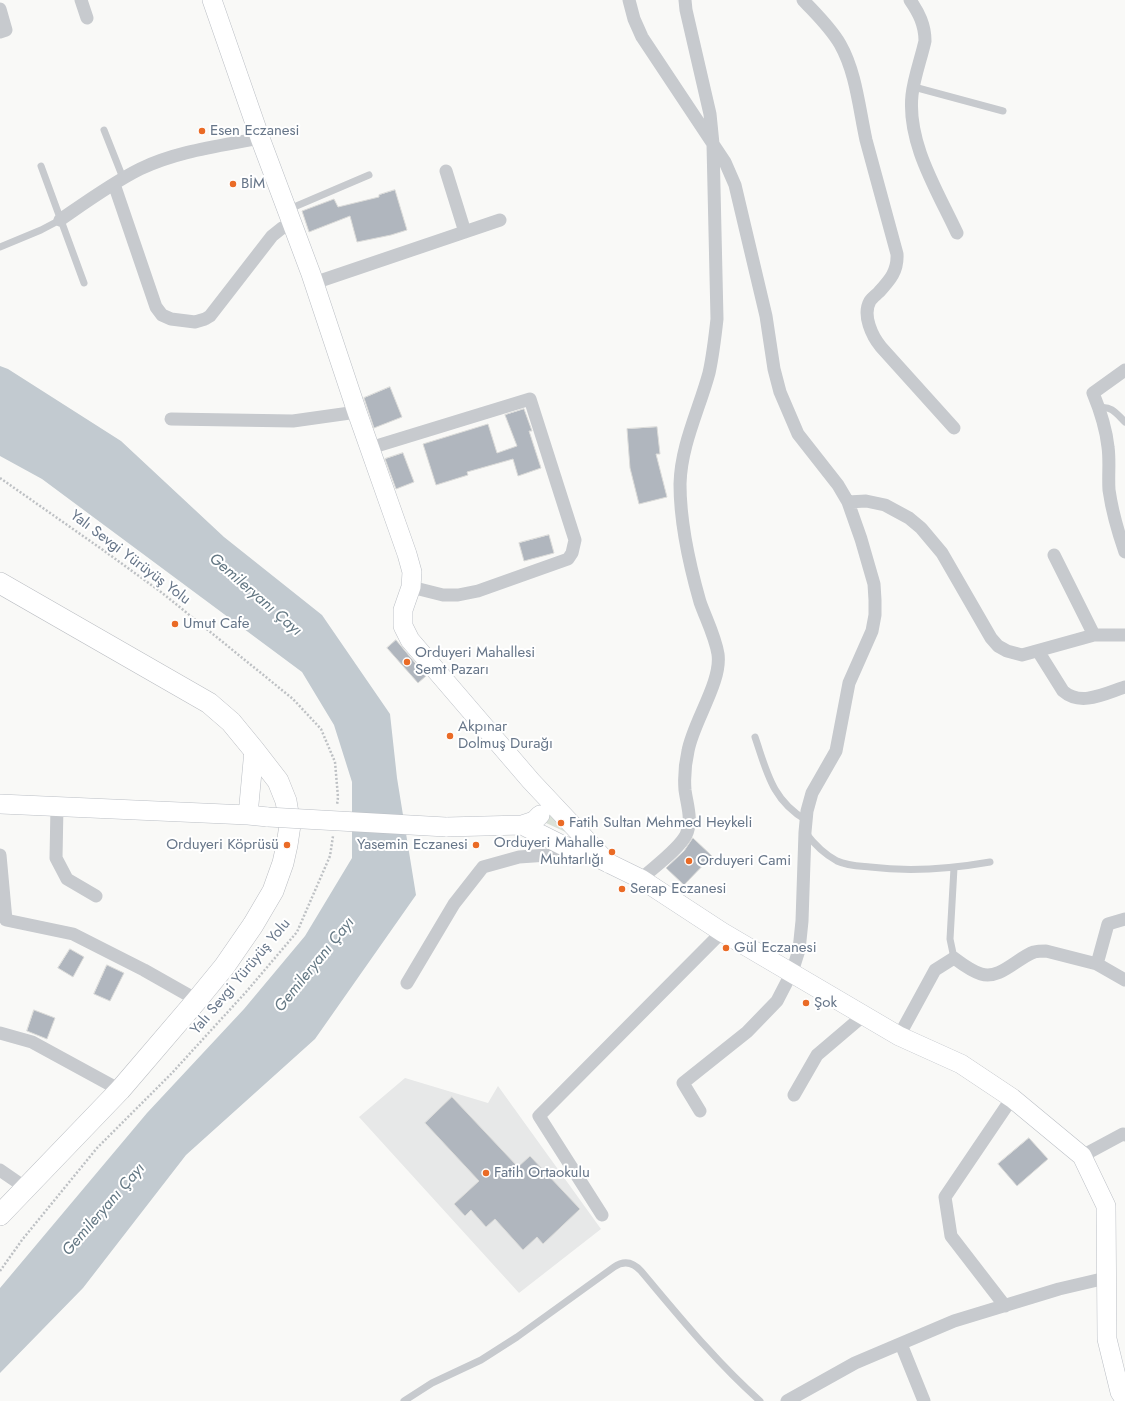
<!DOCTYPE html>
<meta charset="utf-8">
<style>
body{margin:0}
canvas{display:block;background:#f9f9f7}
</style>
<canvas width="1125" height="1401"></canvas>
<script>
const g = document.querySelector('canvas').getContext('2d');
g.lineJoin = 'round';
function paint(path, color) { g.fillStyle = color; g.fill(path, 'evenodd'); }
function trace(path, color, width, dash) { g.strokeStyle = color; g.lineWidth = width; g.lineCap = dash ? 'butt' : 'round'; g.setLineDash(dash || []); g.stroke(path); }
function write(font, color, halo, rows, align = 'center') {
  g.font = font + ' Jost,sans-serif'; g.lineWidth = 4; g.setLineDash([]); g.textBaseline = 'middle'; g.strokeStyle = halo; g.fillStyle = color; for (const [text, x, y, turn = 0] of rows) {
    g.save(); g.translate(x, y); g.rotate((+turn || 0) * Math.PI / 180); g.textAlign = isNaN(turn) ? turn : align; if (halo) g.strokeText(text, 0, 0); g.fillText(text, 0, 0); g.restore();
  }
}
const built = new Path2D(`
 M405 1078 488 1103 498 1086 601 1229 519 1293 359 1117Z`);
const green = new Path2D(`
 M549 811 581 839 546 823 545 819Z`);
const water = new Path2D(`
 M0 366 8 369 121 441 224 537 322 615 390 714 397 778 416 895 315 1039 186 1155 83 1288 0 1373V1288L147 1113 244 1009 305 936 352 858V782L334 725 302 672 42 479 0 456Z`);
const building = new Path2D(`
 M395 190 407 230 391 235 357 242 350 216 309 232 302 211 334 199 338 207 379 197V195Z
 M390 387 402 417 374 428 364 398Z
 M524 409 532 431H529L541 468 518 476 513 459 467 472 468 475 436 485 423 444 488 424 497 453 517 446 505 415Z
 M657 427 660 454H656L667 497 639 504 630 468 627 429Z
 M403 453 414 482 396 489 385 459Z
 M549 535 554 553 524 561 519 543Z
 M396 640 426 676 418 683 387 648Z
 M693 838 712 856 684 885 666 868 684 851Z
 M70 949 84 957 73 977 58 968Z
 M107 965 124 973 110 1001 94 994Z
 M34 1010 55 1018 47 1039 27 1031Z
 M452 1097 518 1167 530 1156 580 1209 543 1244 537 1237 523 1250 495 1219 486 1227 471 1210 465 1216 454 1204 479 1181 425 1123Z
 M1029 1138 1048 1159 1017 1186 998 1164Z`);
const path = new Path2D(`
 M0 478 103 550 161 592 293 699 321 729 335 762 338 797 337 805
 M0 1271 22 1240 97 1148 172 1073 246 992 297 932 330 856 333 836`);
const lane = new Path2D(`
 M914 87 1003 111
 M104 130 123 178
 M41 166 84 283
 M287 210 369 175
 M0 247 41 230 60 220
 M1099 408C1111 405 1117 414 1125 422
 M755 737C767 772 772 800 806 820
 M805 832C814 844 824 854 837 861 848 866 859 866 870 867 910 872 950 869 990 862
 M954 868 950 939 954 958
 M404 1401 432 1383 481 1360 517 1337 614 1267C624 1260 633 1262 641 1271 679 1316 716 1362 760 1401`);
const street = new Path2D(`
 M81 0 87 18
 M629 0 634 19 642 37 725 162 735 185 766 316 774 369 780 392 798 434 838 485 848 502 861 539 874 584 875 600V615L872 631 849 683 836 751 812 793 807 811 805 832 802 921 799 950 792 972 777 1001 747 1032 683 1083 700 1111
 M803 0C816 14 830 27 840 44 856 72 859 108 866 140 876 178 887 216 897 254 898 271 890 280 879 292 876 295 872 298 870 301 862 315 872 336 881 347L954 428
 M910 0C919 13 925 25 925 41 921 59 914 77 912 95 907 143 937 190 957 233
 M0 9 6 30 0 32
 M446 171 465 232
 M114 184 156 307 162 315 171 319 195 322 205 319 210 316 272 236 282 228 292 224
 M60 220C86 202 112 183 140 169 177 151 220 146 260 138
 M314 283 500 220
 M1125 370 1093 393C1100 410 1106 428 1108 447 1110 461 1108 475 1109 490 1112 511 1118 532 1125 552
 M171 419 293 421 357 412
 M370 448 530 399 575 540 572 553 568 559 478 591 458 595H443L411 587
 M848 502 866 501 885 505 909 518 921 528 942 553 991 638 998 646 1007 651 1022 655 1094 635H1125
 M1054 555 1094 635
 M1038 651 1063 691C1081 707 1106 693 1125 687
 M57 806 56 858 67 879 96 896
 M0 855 6 920 73 934 144 970 197 1000
 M641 879C654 867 679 849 686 835 693 821 687 805 685 790 684 777 685 764 688 751 693 722 722 682 718 654 715 636 706 619 700 602 690 567 680 520 680 484 681 445 699 410 709 373 713 355 715 337 717 319L713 144 710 114 686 10 685 0
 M1097 964 1108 924 1125 919
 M407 983 454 904 483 867 519 857 548 855 562 845
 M0 1033 32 1042 120 1090
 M899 1036 935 970 954 958C962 964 971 971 981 974 1000 980 1017 958 1034 952 1038 951 1042 951 1046 951L1097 964 1125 980
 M794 1095 817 1055 864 1015
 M1082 1156 1123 1134 1125 1135
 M0 1170 26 1188
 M602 1215 539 1116 722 932
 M1005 1306 951 1236 945 1197 1012 1098
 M901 1344 924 1401
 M787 1401 855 1363 954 1321 1059 1289 1106 1278`);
const secondary = new Path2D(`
 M212 0 260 138 311 274 357 412 407 554 412 572 411 587 403 610V626L410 640 531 781 608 863
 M0 804 248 815 268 817
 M248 815 254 750
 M522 825 562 845 594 856 641 879 722 932 899 1036 961 1064 1012 1098 1082 1156 1106 1206 1107 1339 1120 1392 1125 1400
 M446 827 522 825 534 821 540 815`);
const primary = new Path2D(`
 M0 583 209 703 231 722 254 750 278 781 286 801 290 825 287 845 283 863 273 891 253 925 224 967 197 1000 120 1090 0 1215`);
const secondaryBridge = new Path2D(`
 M268 817 446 827`);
const markers = [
 [202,131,4,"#ea6b26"],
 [233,184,4,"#ea6b26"],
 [175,624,4,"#ea6b26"],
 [407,662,4,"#ea6b26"],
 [450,736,4,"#ea6b26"],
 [561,823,4,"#ea6b26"],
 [287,845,4,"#ea6b26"],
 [476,845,4,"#ea6b26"],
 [612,852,4,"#ea6b26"],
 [689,861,4,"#ea6b26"],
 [622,889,4,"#ea6b26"],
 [726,948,4,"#ea6b26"],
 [806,1003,4,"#ea6b26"],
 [486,1173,4,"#ea6b26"]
];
const poiNames = [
 ["Esen Eczanesi",210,131],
 ["BİM",241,184],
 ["Umut Cafe",183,624],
 ["Orduyeri Mahallesi",415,653],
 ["Semt Pazarı",415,670],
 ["Akpınar",458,727],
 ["Dolmuş Durağı",458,744],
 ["Fatih Sultan Mehmed Heykeli",569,823],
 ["Orduyeri Mahalle",604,843,"right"],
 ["Muhtarlığı",604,860,"right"],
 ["Orduyeri Köprüsü",279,845,"right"],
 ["Yasemin Eczanesi",468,845,"right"],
 ["Orduyeri Cami",697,861],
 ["Serap Eczanesi",630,889],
 ["Gül Eczanesi",734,948],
 ["Şok",814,1003],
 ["Fatih Ortaokulu",494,1173]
];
const streetNames = [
 ["Yalı Sevgi Yürüyüş Yolu",130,558,37],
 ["Yalı Sevgi Yürüyüş Yolu",241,977,-50]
];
const waterNames = [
 ["Gemileryanı Çayı",255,595,41],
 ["Gemileryanı Çayı",315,965,-51],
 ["Gemileryanı Çayı",104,1210,-49]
];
paint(built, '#e7e8e8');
paint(green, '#dae1d8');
paint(water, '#c2cad0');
paint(building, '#b0b6be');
trace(building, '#dbdbd9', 1);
trace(secondary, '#bbbfc5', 20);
trace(primary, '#babdc2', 22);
trace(path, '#bec1c4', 2.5, [2, 2]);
trace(lane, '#c7cace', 7);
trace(street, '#c7cace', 13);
trace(secondary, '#fff', 19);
trace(primary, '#fff', 21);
trace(secondaryBridge, '#bbbfc5', 20, []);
trace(secondaryBridge, '#fff', 19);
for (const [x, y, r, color] of markers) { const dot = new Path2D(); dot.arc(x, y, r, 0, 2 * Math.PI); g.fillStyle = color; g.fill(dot); trace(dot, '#fff', 1.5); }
write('15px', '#677689', '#fff', poiNames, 'left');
write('15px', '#677689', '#fff', streetNames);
write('italic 16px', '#637783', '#fff', waterNames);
</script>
